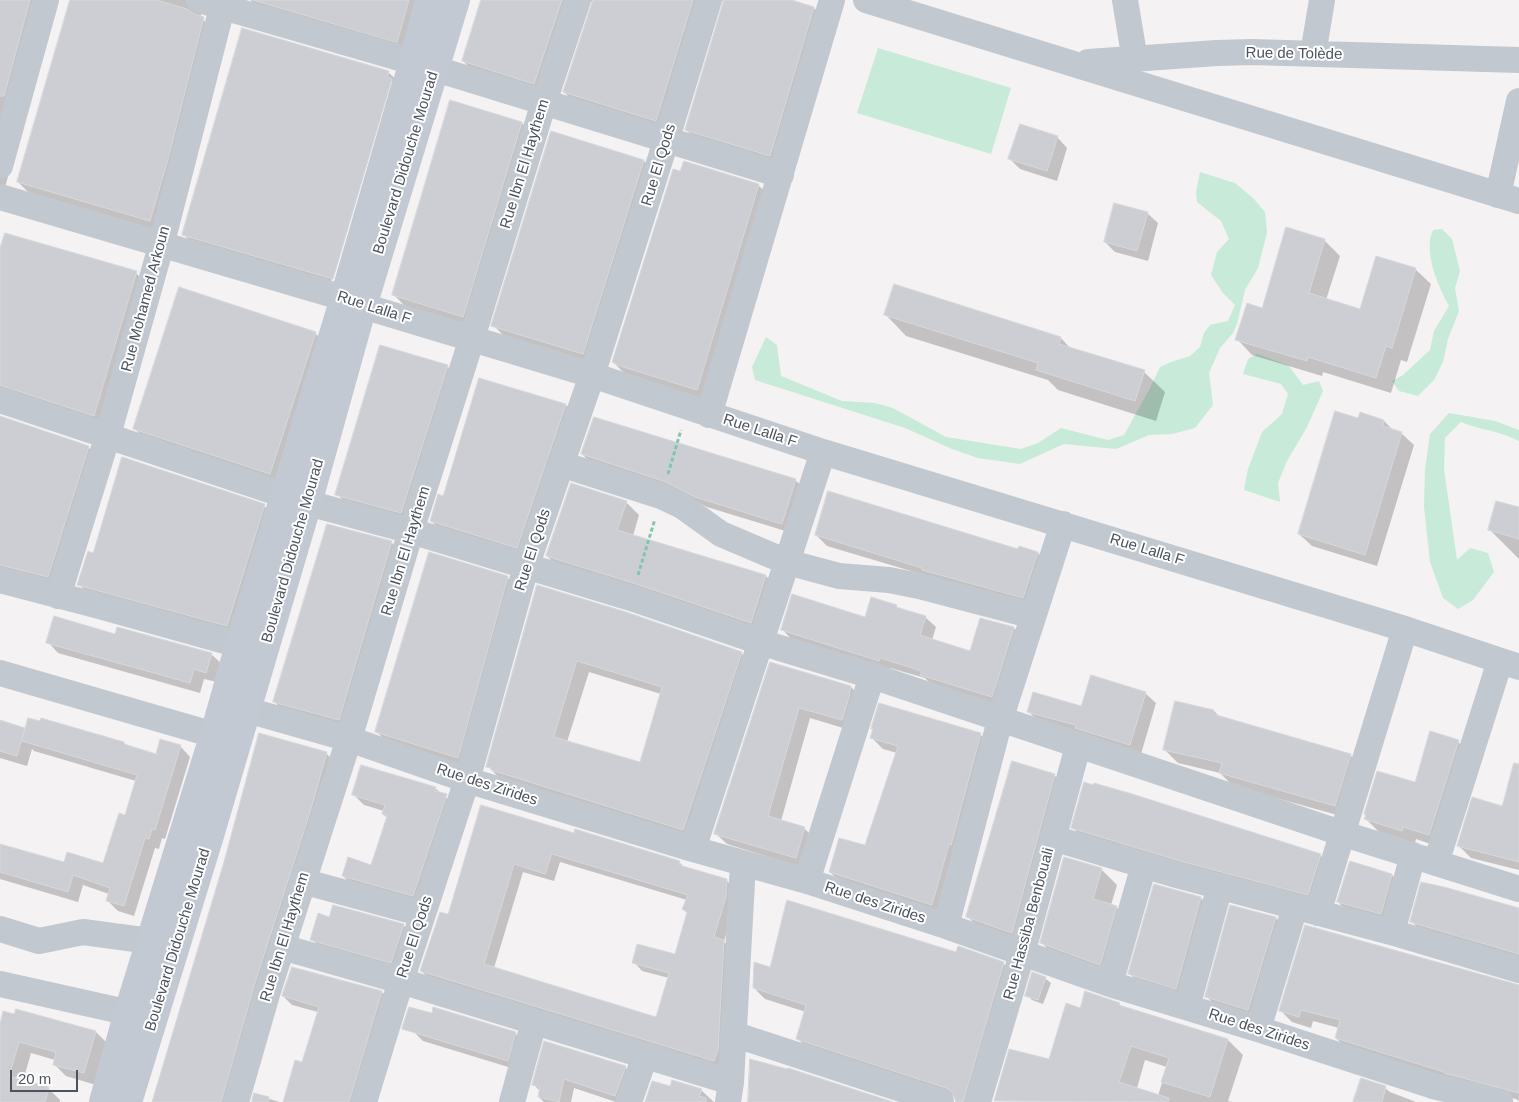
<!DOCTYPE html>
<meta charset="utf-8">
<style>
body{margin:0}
#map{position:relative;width:1519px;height:1102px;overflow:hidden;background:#f4f2f2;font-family:Arial,sans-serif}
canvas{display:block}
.scale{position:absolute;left:10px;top:1070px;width:68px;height:22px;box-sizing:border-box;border:2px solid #4c535d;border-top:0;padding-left:6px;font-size:15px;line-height:18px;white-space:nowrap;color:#4c535d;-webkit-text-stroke:4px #fff;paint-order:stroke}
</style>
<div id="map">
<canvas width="1519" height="1102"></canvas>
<div class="scale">20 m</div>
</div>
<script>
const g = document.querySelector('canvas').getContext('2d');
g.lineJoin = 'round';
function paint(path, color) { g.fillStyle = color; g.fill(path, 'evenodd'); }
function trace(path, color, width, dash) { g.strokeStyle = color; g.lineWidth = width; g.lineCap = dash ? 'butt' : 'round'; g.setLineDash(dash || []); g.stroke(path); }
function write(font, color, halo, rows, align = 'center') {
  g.font = font + ' Arial,sans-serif'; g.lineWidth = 4; g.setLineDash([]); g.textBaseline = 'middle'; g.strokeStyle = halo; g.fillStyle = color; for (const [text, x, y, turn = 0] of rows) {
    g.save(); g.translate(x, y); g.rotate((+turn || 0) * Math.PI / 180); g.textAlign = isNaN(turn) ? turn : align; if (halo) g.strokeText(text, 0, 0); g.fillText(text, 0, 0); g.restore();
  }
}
const green = new Path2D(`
 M878 48 1011 88 991 154 857 113Z
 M1200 172 1235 183 1253 198 1265 212 1267 233 1258 268 1245 290 1237 324 1233 333 1220 348 1209 373 1213 405 1195 428 1172 434 1149 435 1116 449 1064 444 1020 464 978 458 952 449 905 428 755 380 752 367 766 337 777 345 781 376 842 401 875 403 893 408 946 437 1021 449 1038 443 1061 428 1108 440 1124 435 1149 390 1160 367 1171 362 1190 356 1200 347 1204 333 1210 325 1228 321 1235 305 1223 293 1211 275 1217 252 1229 239 1221 221 1197 202 1196 192Z
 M1442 229 1452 239 1460 271 1455 288 1459 311 1448 339 1443 362 1434 380 1418 396 1399 391 1392 381 1403 375 1430 350 1434 331 1449 306C1438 286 1423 252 1433 230Z
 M1257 354 1288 365 1303 385 1319 381 1323 391 1307 427 1287 461 1278 483 1280 502 1244 490 1248 469 1262 432 1282 414 1288 394 1281 384 1243 374 1248 359Z
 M1449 413 1495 421 1519 430V441C1501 431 1480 430 1461 422L1445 438 1444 469 1457 560 1470 548 1488 553 1494 572 1473 600 1458 609 1443 598 1430 562 1424 507 1425 470 1430 434Z`);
const shadow = new Path2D(`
 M0 0H59L56 10 52 17 4 191 0 189Z
 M71 0H221L201 14V18L220 35 167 237 35 199 18 182Z
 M250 0H422L407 51 259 8Z
 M482 0H788L814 8 829 24 786 171 702 145 686 130 725 1H721L672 136 580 108 564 92 594 1 584 4 550 98 479 77 463 61Z
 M388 72 404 87 349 294 199 250 183 234ZM390 82H392L333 286 330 285Z
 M522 123 533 135 474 327 405 306 394 295Z
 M1057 137 1067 148 1057 181 1020 169 1010 159Z
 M644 161 657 174 596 366 506 338 493 325Z
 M758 185 773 199 711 404 627 376 613 362Z
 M1147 213 1158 223 1148 261 1115 252 1105 242Z
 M1324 240 1340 256 1326 300 1360 310 1415 269 1431 284 1407 362 1401 360 1391 393 1323 372 1322 376 1252 355 1237 339Z
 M0 253 136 273 149 286 107 428 0 406Z
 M886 315 1061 338 1071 349 1144 372 1165 392 1156 421 1058 390 1048 380 906 336Z
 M315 333 322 340 276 480 141 435 134 428Z
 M447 366 460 379 414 525 350 507 337 494Z
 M566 405 580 419 531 561 446 535 431 521 443 497Z
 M0 417 88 447 101 460 61 589 0 582Z
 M1359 419 1384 421 1393 430 1401 433 1414 445 1377 566 1312 546 1299 534Z
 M582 454 795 480 806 490 792 533 707 507 677 492 592 464Z
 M626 502 639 515 633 536 766 576 779 590 764 636 560 569 547 556Z
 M264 506 272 513 235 633 86 592 79 584 94 554Z
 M1519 509V559L1489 529Z
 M328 525 392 543 402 553 349 730 284 712 274 701Z
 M816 535 1019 551 1038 553 1049 564 1035 608 827 546Z
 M507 577 520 590 470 770 390 745 377 732Z
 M537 586 741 653 753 664 695 841 499 778 488 766ZM589 672 661 694 640 764 567 742Z
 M896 606 899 609 925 617 936 627 932 640 971 652 1014 628 1024 638 1002 706 932 685 925 678 890 668 889 670 792 640 782 629 865 618Z
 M116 635 211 654 222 664 217 682 204 679 200 693 58 653 48 642Z
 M771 663 851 687 862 699 853 731 810 718 781 821 805 829 816 840 807 869 727 844 715 833Z
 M1145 693 1156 703 1141 754 1039 722 1028 711 1082 708Z
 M1214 711 1220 717 1350 755 1363 768 1348 818 1233 786 1220 773 1178 763 1165 750Z
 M0 722 24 729 26 731 124 743 127 746 156 755 180 746 190 757 165 839 162 838 159 849 155 848 134 916 118 911 107 900 109 894 83 885 78 902 0 879V845L65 864H104L126 817 136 781 34 751 32 749 27 766 0 758Z
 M872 728 980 734 991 746 943 916 841 883 830 872 866 847 897 753 883 749 872 738 874 730Z
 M1458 742 1472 755 1442 848 1416 839 1415 843 1379 832 1366 819 1416 784Z
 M326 753 339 767 237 1102H153Z
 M1054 775 1065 785 1022 943 978 927 968 917Z
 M1519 777V870L1471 858 1459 846 1503 807Z
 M1094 787 1320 855 1334 869 1322 908 1087 842 1073 828Z
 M435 788 456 806 423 905 353 886 343 876 372 867 387 818 383 814 384 811 364 805 354 795Z
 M482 806 575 835 679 862 685 868 726 880 735 889 734 906 724 942 732 950 723 1069 430 979 421 971 448 916ZM560 862 687 900 683 909 688 914 676 956 634 962 642 971 669 978 657 1019 494 968 523 872 554 881Z
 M1101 869 1117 885 1111 905 1116 907 1132 923 1116 979 1057 959 1042 943Z
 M1392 875 1407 890 1397 929 1354 918 1338 902Z
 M1155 885 1201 898 1215 913 1191 1002 1144 988 1130 974Z
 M1519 910V962L1423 933 1412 922Z
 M330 918 403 925 414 936 402 972 322 950 312 939Z
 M1276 918 1286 929 1258 1020 1217 1007 1207 997Z
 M1306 926 1519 986V1101L1516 1099 1457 1084 1348 1050 1336 1038 1339 1028 1313 1021 1311 1028 1292 1022 1281 1011Z
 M957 954 1003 963 1014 975 977 1102H957V1098L809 1050 798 1039 806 1012 765 999 754 988 771 968Z
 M1033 974 1046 979 1051 983 1043 1004 1032 1000 1027 995Z
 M382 992 390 1001 360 1102H284L303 1063 318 1012 292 1005 283 996Z
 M1119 1004 1123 1008 1228 1040 1243 1055 1228 1101 1232 1102H1156L1167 1067 1145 1060 1133 1102 995 1101 1050 1060 1081 1009Z
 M17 1011 96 1032 108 1044 96 1085 66 1076 54 1064 55 1060 31 1053 23 1081 48 1088 60 1100V1102H0V1023L15 1015Z
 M413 1031 515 1033 525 1043 518 1070 423 1041Z
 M625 1067 635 1077 627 1102H616L574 1088 571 1102H544L539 1097 540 1091 534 1085Z
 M671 1088 701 1090 714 1102H646Z
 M1385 1088 1390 1092 1416 1102H1355Z
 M255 1095 280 1102H253Z`);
const building = new Path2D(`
 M0 0H30L4 96H0Z
 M70 0H157L187 9 194 14 204 17 168 159 150 221 17 182Z
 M253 0H409L397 42Z
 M481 0H562L534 84 462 61Z
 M593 0H693L656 121 563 92Z
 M724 0H792L814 7 770 156 685 130Z
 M242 28 389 71 387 77 392 79 333 279 182 235Z
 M450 100 522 122 463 317 392 295Z
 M1020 124 1058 136 1047 171 1008 159Z
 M551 131 644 160 583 354 491 326Z
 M684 161 759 184 697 390 617 365V364L612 362 673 169 680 171Z
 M1114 203 1148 212 1137 251 1104 242Z
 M1286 227 1325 239 1309 293 1360 309 1376 256 1416 268 1392 348 1386 346 1376 378 1308 357 1307 361 1235 340 1247 303 1262 308Z
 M5 233 137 271 94 416 0 385V248Z
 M894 284 1061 337 1059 344 1145 370 1135 401 1036 370 1038 363 884 315Z
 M179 287 316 332 270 474 133 429Z
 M380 345 448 365 401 513 335 495Z
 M479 378 566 404 517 548 430 521 438 494 443 496Z
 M1335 411 1358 418 1360 412 1384 420 1383 426 1402 432 1365 555 1298 534Z
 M0 416 89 446 48 577 0 565Z
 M594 417 796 479 782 524 695 497 666 482 581 454Z
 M122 457 265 504 227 626 77 585 88 551 93 553Z
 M571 483 627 501 617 530 766 575 751 623 636 584 546 556Z
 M828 491 1018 549 1019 546 1038 552 1023 598 922 570V568L815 535Z
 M1496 501 1519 507V539L1488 530Z
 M327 524 392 541 339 720 273 702Z
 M429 552 508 576 458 758 375 732Z
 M537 585 626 612 742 652 683 830 491 770V768L486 767ZM577 661 662 687 640 762 554 737Z
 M792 594 865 617 871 597 897 605 896 607 926 616 920 635 970 651 980 618 1014 627 992 697 920 675 922 671 880 658 879 661 781 630Z
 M54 616 115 634 117 627 212 653 206 673 194 669 190 683 46 643Z
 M770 662 851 686 849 694H850L842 720 799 708 768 816 805 827 796 858 714 834Z
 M1091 675 1146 692 1130 745 1075 728 1076 725 1027 712 1033 692 1081 706Z
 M1175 701 1214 710 1213 714 1351 754 1335 806 1219 773 1222 763 1163 750Z
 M879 703 981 733 953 838 951 845 949 844 932 905 829 872 839 838 865 845 898 746 870 738 873 729H871Z
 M28 718 40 721 41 718 124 742V744L156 754 160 739 181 745 155 830 152 829 149 839 145 838 124 906 106 901 110 888 73 875 68 892 0 872V844L64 862 67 852 103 863 119 813 125 815 137 775 22 741Z
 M0 720 25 728 17 756 0 751Z
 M1430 731 1459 740 1429 835 1403 827 1402 831 1364 819 1366 815 1364 814 1377 771 1415 782Z
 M259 733 327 752 311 809 254 986 221 1102H152L224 862Z
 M1012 761 1055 774 1012 933 966 917Z
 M1514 763 1519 764V862L1457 846 1472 797 1502 806Z
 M361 765 436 787 435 791 447 794 413 896 342 876 348 857 371 865 387 816 382 814 385 805 352 795Z
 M1084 782 1093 785 1094 783 1129 793 1321 854 1308 895 1184 862 1071 828Z
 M481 805 574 833 575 829 680 861 679 865 727 879 726 897 714 937 724 940 718 1050 714 1061 420 971 440 912 448 914ZM552 854 688 895 682 909 687 912 675 954 637 944 632 963 669 973 656 1017 484 964 514 864 545 874Z
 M1064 857 1102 868 1093 899 1117 906 1100 965 1040 943Z
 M1350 861 1392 874 1381 914 1337 902Z
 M1421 882 1444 887 1519 908V954L1410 922Z
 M1154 884 1201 897 1176 989 1128 974Z
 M787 900 956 952 958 946 1004 962 963 1102H956L952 1092 946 1088 796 1039 806 1005 753 988 754 962 770 967Z
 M333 905 404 924 391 963 310 940 318 913 329 917Z
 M1230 905 1276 917 1248 1010 1205 997Z
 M1305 925 1519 985V1093L1444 1073V1072L1335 1038 1340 1020 1301 1010 1299 1017 1279 1011Z
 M292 967 382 991 349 1102H283L295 1060 302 1062 319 1007 282 996Z
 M1032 972 1046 977 1038 1000 1025 996Z
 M1085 991 1120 1003 1119 1005 1228 1039 1210 1097 1161 1082 1169 1058 1131 1046 1119 1082 1169 1098 1168 1102 994 1101 1009 1049 1049 1059 1066 1003 1080 1008Z
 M409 1007 432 1013 433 1007 516 1032 508 1061 402 1029Z
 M16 1009 96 1031 84 1073 53 1065 56 1052 19 1042 9 1076 49 1087 45 1102H0V1024L3 1011 14 1014Z
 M544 1041 626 1066 615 1096 564 1079 559 1102 538 1097 540 1087 532 1085Z
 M750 1059 787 1069 788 1068 893 1102H748Z
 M1361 1078 1386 1086 1382 1102H1353Z
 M672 1080 702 1089 699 1096 706 1098V1102H645L652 1081 670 1086Z
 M254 1093 269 1097 268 1102H252Z`);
const path = new Path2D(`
 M668 474 681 430
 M638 575 655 519`);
const street = new Path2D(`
 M199 0 413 62 781 175
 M866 0 1519 201
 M1125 0 1135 60
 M1313 54 1322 0
 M1088 62 1217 53 1252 52 1519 60
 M0 166 46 0
 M1498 195 1519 101
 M0 197 344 298 363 306 592 375 823 452 1405 629 1519 667
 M0 400 308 503 411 531 631 598 760 642 872 676 1341 833 1519 889
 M709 415 832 0
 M561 464 661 496 682 506 721 534 787 562 839 576 889 580 919 586 1033 616
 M0 580 99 606 239 645
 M58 596 108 435 161 246 224 0
 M0 673 235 741
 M247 710 349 739 467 780 693 849 807 881 946 926 1110 984 1258 1029 1433 1086 1500 1102
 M1053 838 1180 876 1398 934 1519 970
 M693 849 823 452
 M1436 863 1500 661
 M302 881 423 914
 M807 881 872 676
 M1318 913 1405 629
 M946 926 1000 720 1063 524
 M0 929 39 941 83 932 150 941
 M1392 932 1413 855
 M282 947 401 981 731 1082
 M0 984 148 1017
 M1110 984 1144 865
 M1187 1007 1220 886
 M1258 1029 1295 907
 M733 1034 941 1102
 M236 1102 268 991 349 739 411 531 472 338 544 102 578 0
 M364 1102 401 981 467 780 526 567 592 375 666 141 709 0
 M512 1102 534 1022
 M629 1102 645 1056
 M728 1102 731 1082 743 864
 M978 1102 1022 954 1078 746`);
const secondary = new Path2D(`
 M103 1102 128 1012 214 734 239 645 344 298 413 62 429 0
 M128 1102 209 839 308 503 363 306 456 0`);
const streetNames = [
 ["Rue de Tolède",1294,54,1],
 ["Boulevard Didouche Mourad",406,163,-73],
 ["Rue Ibn El Haythem",525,164,-73],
 ["Rue El Qods",659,165,-73],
 ["Rue Mohamed Arkoun",146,299,-75],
 ["Rue Lalla F",374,308,18],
 ["Rue Lalla F",760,431,18],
 ["Rue El Qods",533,550,-72],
 ["Rue Lalla F",1147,550,17],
 ["Boulevard Didouche Mourad",293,551,-74],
 ["Rue Ibn El Haythem",406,551,-73],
 ["Rue des Zirides",487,785,18],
 ["Rue des Zirides",875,903,18],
 ["Rue Hassiba Benbouali",1029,924,-75],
 ["Rue Ibn El Haythem",285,937,-73],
 ["Rue El Qods",415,937,-72],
 ["Boulevard Didouche Mourad",178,940,-73],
 ["Rue des Zirides",1259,1030,18]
];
paint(green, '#c7ebd8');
paint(shadow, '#0003');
paint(building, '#cdced4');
trace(building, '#d7d8dc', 1);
trace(path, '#82c6ab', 3, [4, 2.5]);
trace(street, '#c2c8cf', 26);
trace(secondary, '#c2c9d3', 28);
write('15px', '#4c535d', '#fff', streetNames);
</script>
